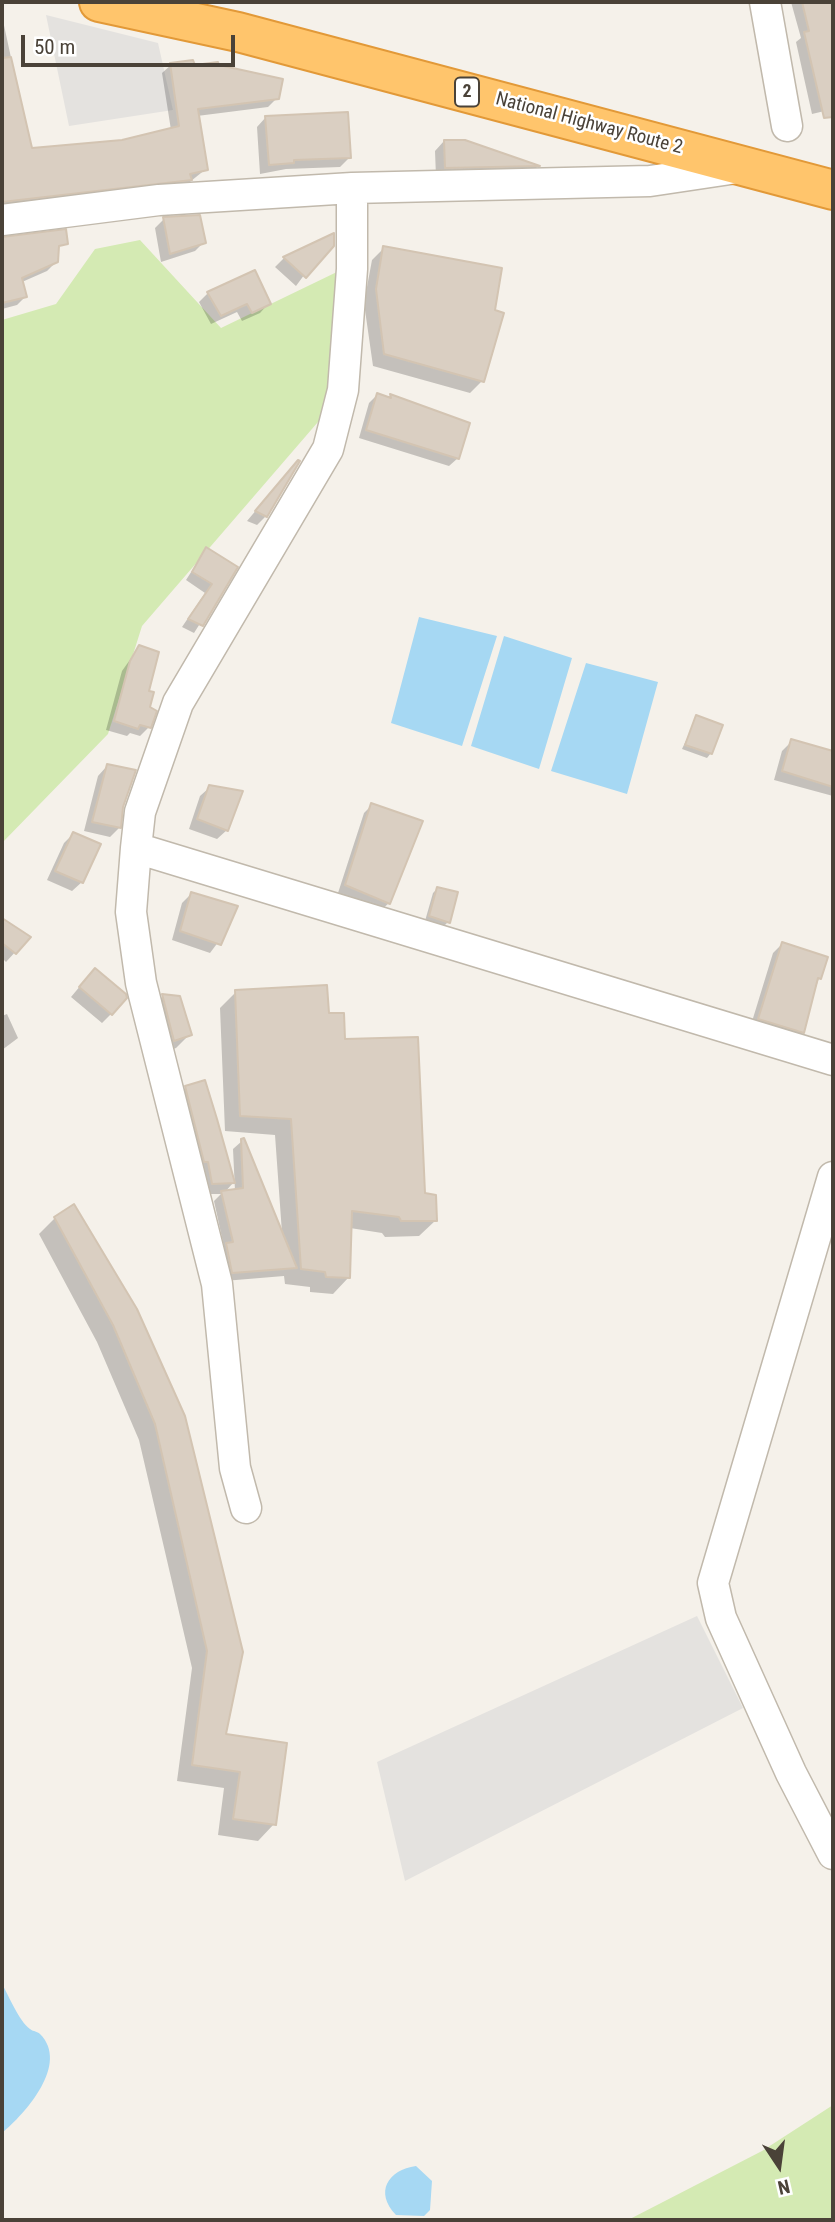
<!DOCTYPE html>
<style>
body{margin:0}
#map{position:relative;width:835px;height:2222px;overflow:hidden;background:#f5f1ea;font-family:"Roboto Condensed",sans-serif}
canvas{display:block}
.frame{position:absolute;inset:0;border:4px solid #4a4238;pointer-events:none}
.north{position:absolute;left:744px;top:2131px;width:70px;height:70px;-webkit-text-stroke:5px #fff;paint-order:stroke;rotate:167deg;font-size:19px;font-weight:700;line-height:28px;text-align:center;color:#4a4238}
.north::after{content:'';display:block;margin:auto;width:24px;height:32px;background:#4a4238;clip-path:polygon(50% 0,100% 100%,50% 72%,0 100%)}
.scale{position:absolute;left:21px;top:35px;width:214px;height:32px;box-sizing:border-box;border:4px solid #4a4238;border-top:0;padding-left:9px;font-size:21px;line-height:24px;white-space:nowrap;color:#4a4238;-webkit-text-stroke:5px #fff;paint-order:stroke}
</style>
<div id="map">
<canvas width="835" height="2222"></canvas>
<div class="frame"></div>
<div class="north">N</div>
<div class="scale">50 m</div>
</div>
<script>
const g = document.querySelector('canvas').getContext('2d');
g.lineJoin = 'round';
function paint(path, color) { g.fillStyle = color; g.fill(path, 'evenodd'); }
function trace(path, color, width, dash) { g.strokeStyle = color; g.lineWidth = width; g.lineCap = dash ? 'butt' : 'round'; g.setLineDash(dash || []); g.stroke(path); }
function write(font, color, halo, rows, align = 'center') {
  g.font = font + ' "Roboto Condensed",sans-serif'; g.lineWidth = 5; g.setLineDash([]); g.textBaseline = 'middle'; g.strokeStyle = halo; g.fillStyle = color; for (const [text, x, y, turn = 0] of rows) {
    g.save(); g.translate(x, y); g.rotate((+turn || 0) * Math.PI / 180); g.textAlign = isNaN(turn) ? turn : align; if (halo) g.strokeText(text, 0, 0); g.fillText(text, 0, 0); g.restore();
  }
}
const green = new Path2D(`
 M140 240 221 328 341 270 324 415 142 626 108 734 2 843V320L56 304 95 249Z
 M833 2105V2220H628L762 2151Z`);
const parking = new Path2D(`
 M46 15 158 43 173 110 69 126Z
 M697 1616 743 1708 405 1881 377 1762Z`);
const water = new Path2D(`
 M419 617 497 636 462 746 391 723Z
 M504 636 572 658 539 769 471 746Z
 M586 663 658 682 627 794 551 771Z
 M2 1984C9 1996 19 2021 30 2029 34 2032 37 2031 40 2034 70 2064 25 2114 2 2133Z
 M416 2166 432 2181 430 2210 424 2216 396 2215C374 2192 388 2170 416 2166Z`);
const shadow = new Path2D(`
 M791 2H833V109L812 114 796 42 801 38Z
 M2 16 31 150 122 141 171 130 162 73 171 65 194 67 277 98 268 107 197 116 206 169 181 189 2 209Z
 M266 117 349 158 340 167 286 169 260 174 257 127Z
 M444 141H465L537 167 529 175 436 177 435 151Z
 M164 219 204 242 195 251 161 262 155 228Z
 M59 232 56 262 47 271 22 282 26 296 17 305 2 309V240Z
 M333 236 296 286 275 267 284 258Z
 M384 248 482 381 470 393 373 366 364 303 372 260Z
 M208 293 269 303 260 313 242 321 237 312 211 324 199 302Z
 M377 395 387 399 390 396 468 424 458 458 449 466 359 438 369 403Z
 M289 471 266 516 257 525 247 521Z
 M206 549 236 567 194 633 182 627 205 593 186 580Z
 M139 647 149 727 140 736 130 733 127 736 106 730 122 671Z
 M697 717 711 753 707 758 682 749Z
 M792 741 833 753V796L774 780 782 751Z
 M107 766 122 806 119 828 110 837 84 831 98 776Z
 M210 787 227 830 217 839 189 829 200 796Z
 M372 805 389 903 380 911 338 893 364 813Z
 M73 834 82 882 72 891 47 880 64 843Z
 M437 889 448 922 444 926 425 921 433 893Z
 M191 894 235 907 228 929 210 953 172 940 182 903Z
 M2 921 28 938 6 962 2 958Z
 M782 944 819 978 802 1032 793 1041 750 1028 773 953Z
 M86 979 111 1014 102 1023 71 997Z
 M236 992 327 1015 436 1220 419 1236 385 1237 382 1233 350 1228 349 1277 333 1294 310 1292V1287L285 1284 284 1276 224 1281 218 1253 224 1247 214 1201 221 1194H201L175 1098 186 1087 233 1183 224 1193 235 1191 233 1149 242 1141 282 1233 275 1135 225 1131 220 1008Z
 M163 996 190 1034 176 1048 160 1054 149 1010Z
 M7 1014 18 1038 2 1050V1016Z
 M55 1218 184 1416 223 1735 274 1824 258 1841 218 1835 224 1788 177 1781 192 1668 139 1440 97 1342 39 1234Z`);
const building = new Path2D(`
 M802 2H833V117L824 118 804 32 809 31Z
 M11 57 32 148 122 140 179 126 170 63 193 60 195 65 218 62 219 65 283 79 279 99 198 109 208 170 190 174 192 180 2 202V58Z
 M348 112 351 158 294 160V163L269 165 265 116Z
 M444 140H465L540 166 445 168Z
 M200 215 206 243 170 254 163 217Z
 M66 229 68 244 59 246 58 262 22 278 27 297 2 303V237Z
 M334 233V246L306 278 283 257Z
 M383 246 502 268 495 310 504 313 484 382 384 354 376 289Z
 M255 270 271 304 252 313 247 304 221 316 207 292Z
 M377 393 391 398 390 394 470 423 459 459 366 430Z
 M298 460 300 461 267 517 255 511Z
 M206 547 238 567 203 626 188 619 212 584 192 572Z
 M139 645 159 652 149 691 154 692 150 707 157 711 151 728 140 725 138 729 114 721 130 661Z
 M696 715 723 725 712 754 685 745Z
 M791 739 833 751V787L782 771Z
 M107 764 136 770 123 807 121 828 92 822Z
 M209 785 243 791 228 831 197 819Z
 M371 803 423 821 390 904 345 885Z
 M73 832 101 844 83 883 55 871Z
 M437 887 458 892 450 923 429 916Z
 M191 892 238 906 221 945 180 931Z
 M2 918 31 937 16 954 2 943Z
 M782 942 828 957 821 979 818 978 804 1033 758 1019Z
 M95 968 126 994 127 998 112 1015 79 987Z
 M327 985 329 1013H344L345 1039 418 1037 425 1193 436 1195 437 1221H401L399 1217 352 1211 350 1278 326 1277 325 1272 301 1269 291 1119 240 1116 235 990Z
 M162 994 180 996 192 1035 174 1041Z
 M205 1080 217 1119 235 1183 212 1184 208 1162H204L185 1086Z
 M244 1138 297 1268 232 1273 226 1243 233 1242 221 1191 243 1188 241 1139Z
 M74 1204 137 1309 185 1416 243 1652 226 1734 287 1743 276 1825 233 1819 240 1772 192 1765 207 1651 155 1424 113 1325 54 1217Z`);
const minor = new Path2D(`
 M765 2 787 126
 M2 220 159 200 352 188 650 181 737 168
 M136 848 833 1060
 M833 1177 713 1583 721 1618 791 1773 833 1854
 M246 1508 235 1468 217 1284 141 983 131 912 136 848 140 812 178 703 328 449 343 390 352 269V188`);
const highway = new Path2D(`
 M99 2 238 32 833 190`);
const shields = [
 [467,92,24]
];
const shieldNames = [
 ["2",467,92]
];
const streetNames = [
 ["National Highway Route 2",589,124,15]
];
paint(green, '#d4eab3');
paint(parking, '#e4e2df');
paint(water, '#a6d8f3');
paint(shadow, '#0003');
paint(building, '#dacfc2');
trace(building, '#d3c4b2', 2);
trace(minor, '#c1b9ac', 33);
trace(highway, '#e29938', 42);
trace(minor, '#fff', 30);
trace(highway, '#ffc56c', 38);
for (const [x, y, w] of shields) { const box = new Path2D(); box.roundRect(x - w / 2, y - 14.5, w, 29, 5); g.fillStyle = '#fff'; g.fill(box); trace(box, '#4a4238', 2); }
write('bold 18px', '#4a4238', null, shieldNames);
write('19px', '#4a4238', '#fff', streetNames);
</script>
